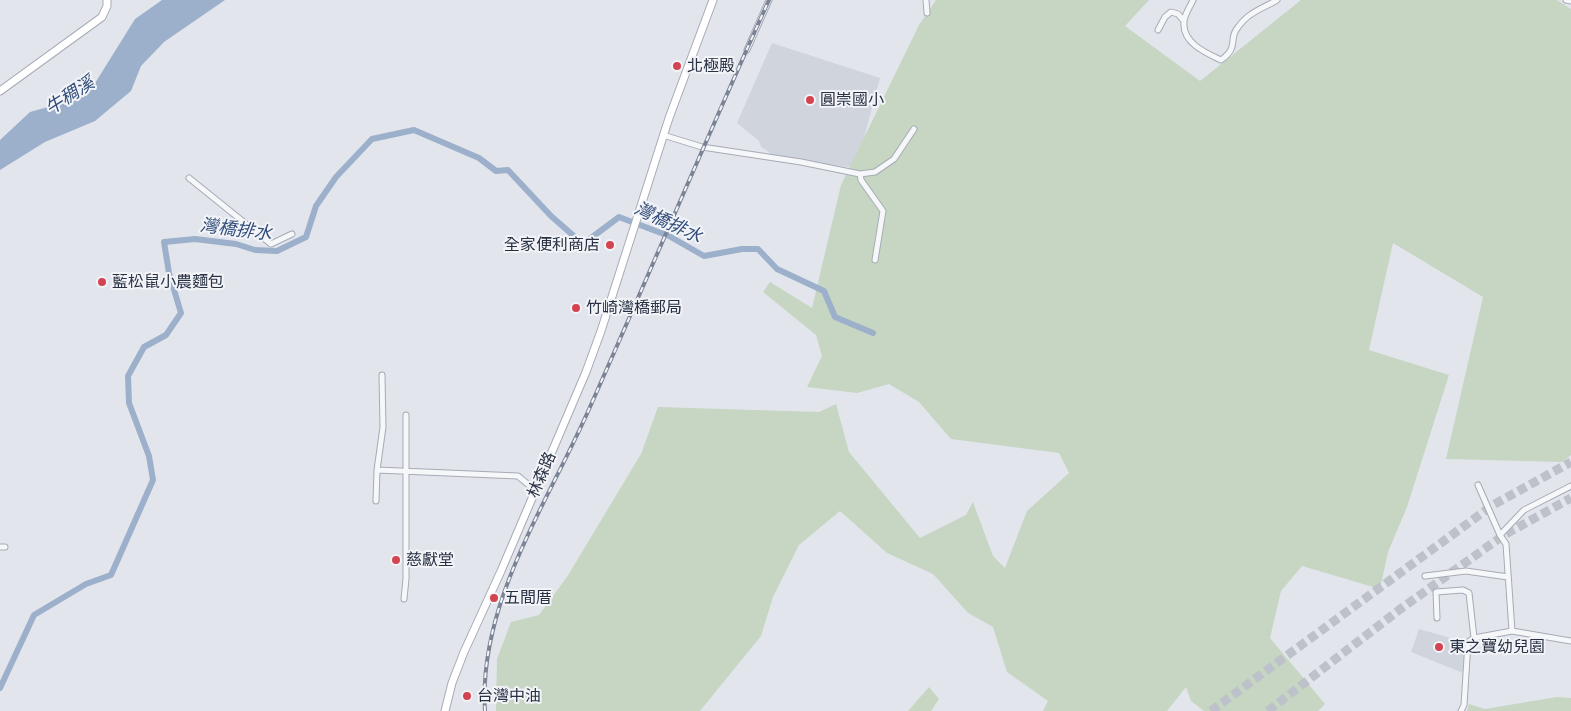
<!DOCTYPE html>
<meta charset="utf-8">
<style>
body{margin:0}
canvas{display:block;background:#e2e5eb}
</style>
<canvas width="1571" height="711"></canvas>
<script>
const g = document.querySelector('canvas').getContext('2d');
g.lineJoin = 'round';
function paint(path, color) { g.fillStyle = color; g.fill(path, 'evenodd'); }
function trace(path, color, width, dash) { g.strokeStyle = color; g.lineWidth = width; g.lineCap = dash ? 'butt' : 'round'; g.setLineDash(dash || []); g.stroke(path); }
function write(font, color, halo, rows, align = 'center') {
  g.font = font + ' Cabin,"Noto Sans TC",sans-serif'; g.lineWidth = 4; g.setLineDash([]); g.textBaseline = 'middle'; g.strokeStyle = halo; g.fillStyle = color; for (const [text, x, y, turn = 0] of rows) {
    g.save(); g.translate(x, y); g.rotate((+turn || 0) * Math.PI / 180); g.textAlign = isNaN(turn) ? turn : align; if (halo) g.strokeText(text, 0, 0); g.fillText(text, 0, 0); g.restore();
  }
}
const built = new Path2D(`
 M772 43 880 78 856 168 778 158 761 147 759 141 737 123Z
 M1419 629 1465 642 1463 673 1411 652Z`);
const green = new Path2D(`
 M936 0H1149L1125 26 1200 81 1301 0H1557L1571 9V455L1562 462 1446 459 1483 297 1393 243 1369 350 1449 375 1407 507 1388 552 1380 589 1302 566 1281 591 1270 638 1325 704 1318 711H1204L1191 701 1186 687 1167 711H1043L1048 701 1007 672 993 627 968 613 933 574 887 553 840 511 799 545 773 597 761 636 700 711H496L497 659 511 622 539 615 567 577 641 454 658 407 819 412 836 404 849 452 920 538 966 515 973 502 993 556 1005 568 1027 511 1069 473 1059 453 951 439 919 402 889 384 857 393 807 387 822 356 816 335 763 292 770 282 812 308 841 185 919 25Z
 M929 687 939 699 931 711H908Z
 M1557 697 1571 698V711H1467L1469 704 1485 709Z`);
const water = new Path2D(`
 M162 0H225L164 42 141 66 131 91 95 121 45 142 0 170V140L30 112 73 100 92 88 135 19Z`);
const canal = new Path2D(`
 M0 688 34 615 86 584 111 575 153 480 149 456 129 403 128 376 144 347 166 335 181 313 169 273 164 242 195 239 236 244 255 250 277 251 306 237 316 206 336 177 372 139 414 130 479 158 496 171 508 170 551 216 583 244 619 217 669 236 704 256 742 249H758L777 269 824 291 835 317 873 333`);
const highwayTunnel = new Path2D(`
 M1211 711 1493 505 1571 462
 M1268 711 1399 610 1504 535 1571 498`);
const street = new Path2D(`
 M926 0 927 13
 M1193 0C1190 7 1184 15 1184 22 1182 43 1206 53 1221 60 1239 47 1229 41 1236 30 1248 12 1260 10 1277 0
 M1566 0 1571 1
 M1158 30 1165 17 1171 12 1178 14 1184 21
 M747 50 769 0
 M663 135 702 147 801 162 860 174 875 172 894 159 914 129
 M860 174 861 180 883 211 875 260
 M189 178 271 244 292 234
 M382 375 383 427 377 470 518 476 535 490
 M1478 485 1500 535 1506 544 1512 631
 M376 501 377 470
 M1500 535 1524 510 1571 486
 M0 547H5
 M1425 576 1466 571 1508 577
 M404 599 406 579V415
 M1437 618 1436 592 1463 590 1469 593 1474 638
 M1461 711 1464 705 1468 642 1474 638 1512 631 1571 641`);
const secondary = new Path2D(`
 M0 91 102 17 107 6V0
 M445 711 452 683 464 652 501 571 586 372 601 331 669 118 713 0`);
const rail = new Path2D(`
 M485 711C478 603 548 503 590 407 650 272 708 135 769 0`);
const markers = [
 [677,66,5,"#d44350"],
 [810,100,5,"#d44350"],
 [610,245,5,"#d44350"],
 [102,282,5,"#d44350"],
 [576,308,5,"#d44350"],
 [396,560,5,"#d44350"],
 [494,598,5,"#d44350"],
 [1439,647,5,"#d44350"],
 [467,696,5,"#d44350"]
];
const poiNames = [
 ["北極殿",687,66],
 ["圓崇國小",820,100],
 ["全家便利商店",600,245,"right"],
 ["藍松鼠小農麵包",112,282],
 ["竹崎灣橋郵局",586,308],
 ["慈獻堂",406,560],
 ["五間厝",504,598],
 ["東之寶幼兒園",1449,647],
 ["台灣中油",477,696]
];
const streetNames = [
 ["林森路",542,475,-67]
];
const waterNames = [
 ["牛稠溪",70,96,-33],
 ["灣橋排水",668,223,25],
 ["灣橋排水",236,230,7]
];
paint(built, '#d0d4dd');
paint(green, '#c7d6c3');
paint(water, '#9cb0cc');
trace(canal, '#9cb0cc', 6);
trace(highwayTunnel, '#bdc1ca', 9, [9, 4.5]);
trace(street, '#a7abb6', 7);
trace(secondary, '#a7abb6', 9);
trace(street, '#f5f7f9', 5);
trace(secondary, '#fff', 7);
trace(rail, '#7b8396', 4);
trace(rail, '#f2f4f8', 2, [5.5]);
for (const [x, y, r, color] of markers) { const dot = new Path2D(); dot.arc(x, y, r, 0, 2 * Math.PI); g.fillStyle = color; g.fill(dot); trace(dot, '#f2f4f8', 2); }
write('16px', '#293144', '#f2f4f8', poiNames, 'left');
write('16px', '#293144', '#f2f4f8', streetNames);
write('italic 18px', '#314d7a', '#f2f4f8', waterNames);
</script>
